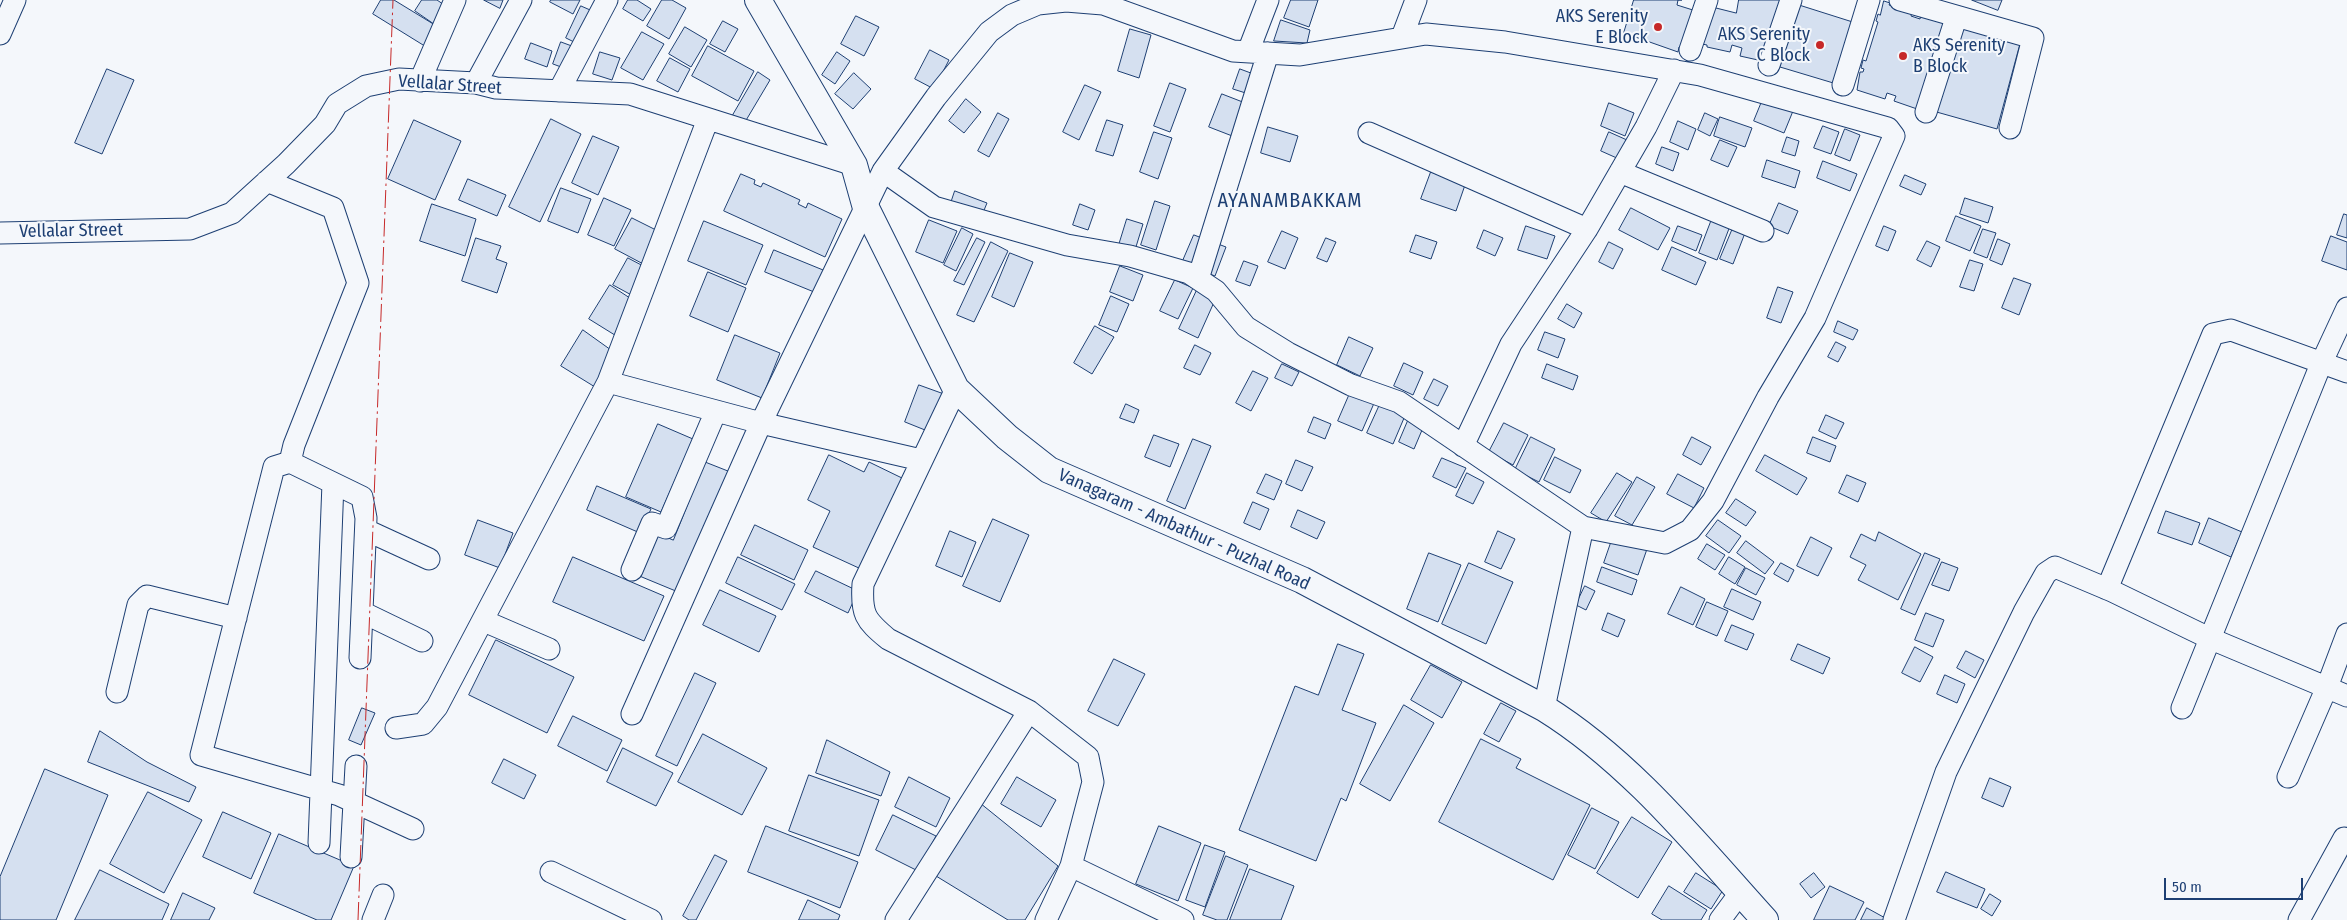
<!DOCTYPE html>
<style>
body{margin:0}
#map{position:relative;width:2347px;height:920px;overflow:hidden;background:#f4f7fb;font-family:"Fira Sans Condensed",sans-serif}
canvas{display:block}
.scale{position:absolute;left:2164px;top:878px;width:139px;height:22px;box-sizing:border-box;border:2px solid #1d3f73;border-top:0;padding-left:6px;font-size:15px;line-height:18px;white-space:nowrap;color:#1d3f73;-webkit-text-stroke:4px #f4f7fb;paint-order:stroke}
</style>
<div id="map">
<canvas width="2347" height="920"></canvas>
<div class="scale">50 m</div>
</div>
<script>
const g = document.querySelector('canvas').getContext('2d');
g.lineJoin = 'round';
function paint(path, color) { g.fillStyle = color; g.fill(path, 'evenodd'); }
function trace(path, color, width, dash) { g.strokeStyle = color; g.lineWidth = width; g.lineCap = dash ? 'butt' : 'round'; g.setLineDash(dash || []); g.stroke(path); }
function write(font, color, halo, rows, align = 'center') {
  g.font = font + ' "Fira Sans Condensed",sans-serif'; g.lineWidth = 4; g.setLineDash([]); g.textBaseline = 'middle'; g.strokeStyle = halo; g.fillStyle = color; for (const [text, x, y, turn = 0] of rows) {
    g.save(); g.translate(x, y); g.rotate((+turn || 0) * Math.PI / 180); g.textAlign = isNaN(turn) ? turn : align; if (halo) g.strokeText(text, 0, 0); g.fillText(text, 0, 0); g.restore();
  }
}
const building = new Path2D(`
 M381 0H394L448 33 436 53 373 14Z
 M422 0H437L456 13 444 31 415 11Z
 M484 0H503L500 8Z
 M551 0H580L573 14 550 2Z
 M628 0H637L651 9 643 21 623 9Z
 M662 0H672L686 8 669 39 647 26Z
 M1291 0H1318L1309 27 1284 18Z
 M1634 0H1682H1678L1677 5 1696 11 1683 49 1679 47 1678 52 1624 33Z
 M1739 0H1785L1767 62 1740 56 1742 48 1732 45 1730 52 1707 47V45L1702 44 1712 7 1736 13Z
 M1972 0H2002L1998 10Z
 M1884 1 1890 3 1889 5 1912 12 1911 16 1920 19 1921 14 1947 22 1920 110 1894 101 1896 96 1887 93 1885 99 1857 90 1860 72H1863L1864 69 1861 68 1863 60 1866 61 1878 22 1876 21 1878 14 1880 15Z
 M1799 5 1859 24 1840 85 1780 67Z
 M581 6 597 13 582 46 566 38Z
 M856 16 879 27 864 56 841 44Z
 M1281 20 1310 30 1307 43 1274 41Z
 M723 21 738 29 725 52 710 44Z
 M1957 22 2021 40 1997 129 1933 111Z
 M685 27 707 40 691 67 669 54Z
 M1130 29 1151 35 1139 78 1118 71Z
 M642 32 664 44 643 80 621 68Z
 M561 42 588 52 580 74 553 64Z
 M531 43 552 51 547 67 525 59Z
 M708 46 754 71 738 101 692 76Z
 M930 50 949 60 934 89 915 79Z
 M600 52 620 58 612 80 593 74Z
 M837 52 850 61 835 84 822 75Z
 M670 58 690 69 678 92 657 81Z
 M107 69 134 80 102 154 75 143Z
 M1240 69 1259 76 1252 95 1233 89Z
 M758 72 770 80 745 122 733 115Z
 M854 73 871 89 853 109 835 94Z
 M1170 83 1186 89 1170 132 1154 126Z
 M1085 85 1101 92 1079 140 1063 132Z
 M1222 94 1253 106 1240 139 1209 127Z
 M966 99 981 112 964 133 949 121Z
 M1763 99 1793 111 1784 133 1754 121Z
 M1609 103 1634 113 1625 136 1601 126Z
 M998 113 1009 119 989 157 978 151Z
 M1705 113 1718 119 1710 136 1698 130Z
 M1720 117 1752 128 1745 147 1714 136Z
 M551 119 581 134 540 222 509 207Z
 M414 120 461 141 435 200 388 179Z
 M1107 120 1123 125 1113 156 1096 151Z
 M1678 121 1696 129 1688 150 1670 142Z
 M1823 126 1839 132 1831 154 1814 148Z
 M1268 127 1298 136 1290 162 1261 153Z
 M1845 129 1860 135 1850 161 1835 155Z
 M1154 132 1172 138 1158 179 1140 172Z
 M1609 132 1627 140 1619 159 1601 151Z
 M593 136 619 147 598 195 572 183Z
 M1787 137 1799 141 1795 156 1782 152Z
 M1720 140 1737 147 1728 167 1711 160Z
 M1662 147 1679 153 1673 171 1656 164Z
 M1767 160 1800 171 1795 188 1762 177Z
 M1823 161 1857 174 1850 191 1817 178Z
 M1431 172 1465 185 1456 211 1421 199Z
 M741 174 755 180 754 184 761 187 763 183 800 200 798 204 806 208 808 203 842 219 825 257 724 211Z
 M1905 175 1926 184 1921 195 1900 186Z
 M468 179 506 195 497 216 459 200Z
 M561 188 591 199 578 233 548 221Z
 M955 191 987 203 980 220 949 209Z
 M604 198 631 210 614 246 588 235Z
 M1965 198 1993 207 1988 223 1960 214Z
 M1155 201 1170 206 1156 250 1141 245Z
 M1779 203 1798 211 1788 234 1769 226Z
 M432 204 476 219 465 256 420 241Z
 M1080 204 1095 210 1088 230 1073 225Z
 M1631 208 1670 228 1658 250 1619 230Z
 M2344 214 2347 215V238L2337 235Z
 M1956 216 1981 226 1970 251 1946 241Z
 M632 218 664 234 647 266 615 249Z
 M1127 219 1143 224 1135 250 1119 245Z
 M1712 219 1730 226 1717 260 1699 253Z
 M929 220 957 231 943 263 916 252Z
 M704 221 763 245 746 285 688 261Z
 M1526 226 1555 236 1547 259 1518 250Z
 M1678 226 1702 235 1696 251 1672 241Z
 M1884 226 1896 231 1888 251 1876 246Z
 M962 228 973 234 956 271 944 265Z
 M1733 228 1745 233 1733 264 1720 259Z
 M1983 229 1996 233 1987 258 1974 253Z
 M1484 230 1503 238 1495 256 1477 248Z
 M1282 231 1298 238 1285 269 1268 262Z
 M1194 235 1226 247 1215 276 1182 263Z
 M1416 235 1437 242 1431 259 1410 252Z
 M2331 236 2347 242V270L2322 261Z
 M476 238 501 246 496 259 507 263 497 293 462 281Z
 M977 238 985 242 964 285 954 281Z
 M1326 238 1336 242 1327 262 1317 258Z
 M1998 239 2010 244 2002 265 1990 260Z
 M1927 241 1940 247 1931 267 1917 260Z
 M991 242 1008 251 974 322 957 315Z
 M1609 242 1623 249 1613 269 1599 262Z
 M1672 247 1706 262 1696 285 1662 270Z
 M774 250 828 272 819 294 765 272Z
 M1010 253 1033 262 1014 307 992 297Z
 M628 258 647 268 637 298 613 285Z
 M1970 260 1983 264 1974 291 1960 287Z
 M1244 261 1258 266 1250 286 1236 281Z
 M1120 266 1143 275 1133 301 1110 292Z
 M708 272 746 288 728 332 690 316Z
 M2014 278 2031 284 2019 315 2002 308Z
 M1175 280 1193 288 1178 319 1160 311Z
 M610 285 636 302 618 337 589 319Z
 M1778 287 1793 292 1781 323 1767 318Z
 M1197 290 1215 300 1198 338 1179 329Z
 M1111 296 1129 304 1117 332 1099 325Z
 M1567 304 1582 313 1574 328 1558 319Z
 M1838 321 1858 330 1853 340 1834 332Z
 M1095 326 1114 337 1092 374 1074 363Z
 M583 330 611 350 595 387 561 366Z
 M1545 332 1565 339 1558 358 1538 350Z
 M735 335 780 353 762 398 717 380Z
 M1349 337 1373 348 1360 376 1337 365Z
 M1836 342 1846 347 1838 362 1828 357Z
 M1195 345 1211 353 1200 375 1184 368Z
 M1404 363 1423 372 1413 395 1394 386Z
 M1282 364 1299 372 1292 386 1275 378Z
 M1547 364 1578 376 1573 390 1542 378Z
 M1253 371 1268 378 1251 411 1236 403Z
 M1434 379 1448 386 1438 406 1424 399Z
 M919 385 944 394 930 432 905 422Z
 M1351 391 1375 401 1362 431 1338 421Z
 M1382 400 1407 411 1393 444 1367 433Z
 M1126 404 1139 410 1134 423 1120 418Z
 M1826 415 1844 423 1836 439 1819 431Z
 M1410 416 1425 423 1414 449 1399 442Z
 M1314 417 1331 424 1325 439 1308 432Z
 M1504 423 1528 435 1513 465 1489 452Z
 M658 424 693 439 661 512 626 497Z
 M1154 435 1179 444 1170 467 1145 457Z
 M1531 437 1555 449 1539 482 1515 470Z
 M1692 437 1711 447 1701 465 1683 455Z
 M1813 437 1836 446 1830 462 1807 453Z
 M1193 439 1211 446 1185 509 1167 501Z
 M829 455 864 472 869 462 904 479 861 569 813 547 830 511 808 500Z
 M1765 455 1807 478 1797 495 1756 471Z
 M1555 457 1581 470 1570 493 1544 480Z
 M1442 458 1466 468 1456 488 1433 477Z
 M1296 460 1313 467 1302 491 1286 484Z
 M705 462 733 473 683 594 637 575 654 532 673 540Z
 M1467 473 1484 482 1473 504 1456 496Z
 M1617 473 1632 482 1606 522 1591 513Z
 M1266 474 1282 481 1274 500 1257 493Z
 M1678 474 1704 488 1694 508 1667 494Z
 M1847 475 1866 483 1858 502 1839 493Z
 M1637 477 1655 487 1632 525 1615 516Z
 M597 486 651 509 640 533 587 510Z
 M1736 499 1756 512 1746 526 1726 513Z
 M1253 502 1269 509 1260 530 1244 523Z
 M1298 510 1325 522 1317 539 1291 527Z
 M2166 511 2200 523 2192 545 2158 533Z
 M2209 518 2242 532 2231 557 2199 543Z
 M993 519 1029 535 1000 602 963 586Z
 M478 520 513 533 500 568 465 555Z
 M1718 520 1741 536 1729 553 1706 536Z
 M755 525 808 550 794 580 741 555Z
 M950 531 976 542 962 577 936 566Z
 M1498 531 1515 539 1501 569 1485 562Z
 M1879 532 1921 554 1898 600 1858 580 1866 565 1850 557 1861 534 1875 541Z
 M1613 537 1647 549 1638 575 1604 563Z
 M1811 537 1832 548 1818 576 1797 566Z
 M1746 541 1774 562 1765 574 1737 553Z
 M1707 544 1725 555 1715 570 1698 559Z
 M1429 553 1461 565 1438 622 1407 609Z
 M1925 553 1940 559 1915 615 1901 609Z
 M573 557 664 596 644 641 553 602Z
 M738 557 795 584 782 610 726 583Z
 M1729 557 1745 567 1735 584 1719 574Z
 M1942 562 1958 568 1949 591 1932 585Z
 M1469 563 1513 582 1486 644 1442 624Z
 M1781 563 1794 570 1788 582 1774 574Z
 M1602 567 1637 580 1632 595 1597 582Z
 M1746 568 1765 578 1756 595 1737 585Z
 M816 571 858 591 848 613 805 592Z
 M1585 586 1595 591 1586 610 1576 605Z
 M1681 587 1705 599 1693 625 1668 614Z
 M1732 589 1761 602 1753 620 1724 607Z
 M720 590 776 616 759 652 703 625Z
 M1707 602 1728 611 1717 636 1696 627Z
 M1608 613 1625 620 1618 637 1602 630Z
 M1926 613 1944 620 1933 647 1915 640Z
 M1732 625 1754 634 1747 650 1725 641Z
 M496 640 574 677 547 733 469 695Z
 M1338 644 1364 654 1342 710 1376 723 1346 801 1341 798 1316 861 1239 830 1295 686 1318 695Z
 M1798 644 1830 658 1823 674 1791 660Z
 M1915 647 1933 657 1920 682 1902 673Z
 M1966 651 1984 660 1975 678 1957 668Z
 M1114 659 1145 674 1118 726 1088 711Z
 M1431 665 1462 682 1442 718 1411 700Z
 M695 673 716 683 677 766 656 756Z
 M1945 675 1965 684 1957 703 1937 694Z
 M1501 703 1516 711 1499 742 1484 734Z
 M1404 705 1434 723 1390 801 1360 784Z
 M362 708 375 713 361 745 349 740Z
 M573 716 622 740 607 771 558 746Z
 M100 731 147 762 196 787 189 802 88 762Z
 M703 734 767 768 742 815 678 782Z
 M1481 739 1521 759 1516 768 1590 805 1553 880 1439 822Z
 M827 740 890 772 881 796 816 773Z
 M623 748 673 773 656 806 607 782Z
 M504 759 536 775 524 799 492 783Z
 M45 769 108 795 56 920H0V877Z
 M809 775 879 800 859 856 789 831Z
 M909 777 950 798 936 827 895 807Z
 M1017 777 1056 800 1041 827 1001 804Z
 M1990 778 2011 787 2003 807 1982 798Z
 M148 792 202 820 164 893 110 864Z
 M980 803 1058 866 1025 920H1008L936 876Z
 M1592 808 1619 822 1595 869 1568 855Z
 M223 812 271 833 251 879 203 857Z
 M893 815 936 836 918 871 876 850Z
 M1632 817 1672 842 1638 898 1597 873Z
 M766 826 858 862 840 908 748 872Z
 M1159 826 1201 843 1178 901 1136 884Z
 M279 834 354 866 331 920H317L254 893Z
 M1205 845 1225 852 1205 907 1186 900Z
 M715 855 727 861 696 920H689L683 916Z
 M1226 856 1248 865 1227 920H1217L1203 915Z
 M1250 869 1294 886 1281 920H1230Z
 M100 870 169 904 162 920H75Z
 M1946 872 1985 889 1977 908 1937 892Z
 M1696 873 1723 890 1711 909 1684 892Z
 M1814 873 1825 887 1811 898 1800 884Z
 M1669 886 1707 910 1701 920H1662L1652 914Z
 M1830 886 1864 902 1855 920H1814Z
 M183 893 215 908 209 920H171Z
 M1990 894 2001 901 1992 916 1981 909Z
 M808 900 840 915 838 920H799Z
 M1867 908 1887 919V920H1861Z`);
const minor = new Path2D(`
 M1900 0 2033 38 2010 128
 M0 34 15 0
 M1402 37 1416 0
 M1690 50 1707 0
 M1248 52 1268 0
 M1769 65 1791 0
 M420 81 455 0
 M476 83 521 0
 M1843 85 1869 0
 M559 91 607 0
 M1926 112 1956 18
 M708 119 608 382 761 423 921 460
 M1369 133 1587 229
 M883 171 934 207 1067 245 1130 256 1189 273 1216 291 1246 327 1288 353 1351 385 1399 402 1583 527
 M1620 172 1763 231
 M267 181 333 208 358 283 294 445 290 462
 M0 233 190 229 232 213 286 164 325 124 337 104 366 86 399 79 476 83 496 88 630 94 854 165
 M1198 279 1268 53
 M956 389 863 584C861 614 865 620 888 639L1029 711 1088 757 1093 782 1071 866 1046 920
 M1463 446 1511 344 1587 229 1646 127 1674 70
 M366 530 429 559
 M632 570 652 523 666 528 716 411
 M2107 589 2213 334 2231 330 2347 372
 M362 612 422 641
 M484 621 549 649
 M360 658 366 518 362 497 290 462 274 467 201 755 339 795 413 829
 M117 692 138 605 147 596 236 618
 M2182 708 2321 364 2347 308
 M632 714 761 423 883 171 936 97 989 32 1012 15 1038 4 1066 1 1103 4 1233 51 1300 55 1426 34 1505 42 1700 75 1888 128 1894 136 1815 318 1768 397 1713 501 1690 530 1665 543 1583 527 1544 708
 M396 728 423 724 437 707 608 382
 M2288 777 2327 687 2347 634
 M319 843 333 483
 M351 857 356 766
 M1071 866 1183 920
 M551 872 651 920
 M373 920 383 895
 M896 920 1029 711
 M1720 920 1740 893
 M1894 920 1946 772 2024 612 2046 573 2055 567 2112 591 2209 638 2347 696
 M2299 920 2344 838`);
const major = new Path2D(`
 M758 0 854 165 866 208 956 389 1007 437 1049 470 1302 580 1544 708C1631 762 1697 845 1765 920`);
const power = new Path2D(`
 M358 920 393 0`);
const markers = [
 [1658,27,5,"#c62828"],
 [1820,45,5,"#c62828"],
 [1903,56,5,"#c62828"]
];
const poiNames = [
 ["AKS Serenity",1648,17],
 ["E Block",1648,38],
 ["AKS Serenity",1810,35],
 ["C Block",1810,56],
 ["AKS Serenity",1913,46,"left"],
 ["B Block",1913,67,"left"]
];
const streetNames = [
 ["Vellalar Street",450,85,4],
 ["Vellalar Street",71,231,-1],
 ["Vanagaram - Ambathur - Puzhal Road",1184,530,24]
];
const quarterNames = [
 ["AYANAMBAKKAM",1290,201]
];
paint(building, '#d5e0f0');
trace(building, '#1d3f73', 1);
trace(minor, '#1d3f73', 23);
trace(major, '#1d3f73', 28);
trace(minor, '#f4f7fb', 21);
trace(major, '#f4f7fb', 26);
trace(power, '#c62828', 1, [18, 4, 2.5, 4]);
for (const [x, y, r, color] of markers) { const dot = new Path2D(); dot.arc(x, y, r, 0, 2 * Math.PI); g.fillStyle = color; g.fill(dot); trace(dot, '#f4f7fb', 2); }
write('18px', '#1d3f73', '#f4f7fb', poiNames, 'right');
write('18px', '#1d3f73', '#f4f7fb', streetNames);
g.letterSpacing = '1px';
write('20px', '#1d3f73', '#f4f7fb', quarterNames);
g.letterSpacing = '0px';
</script>
